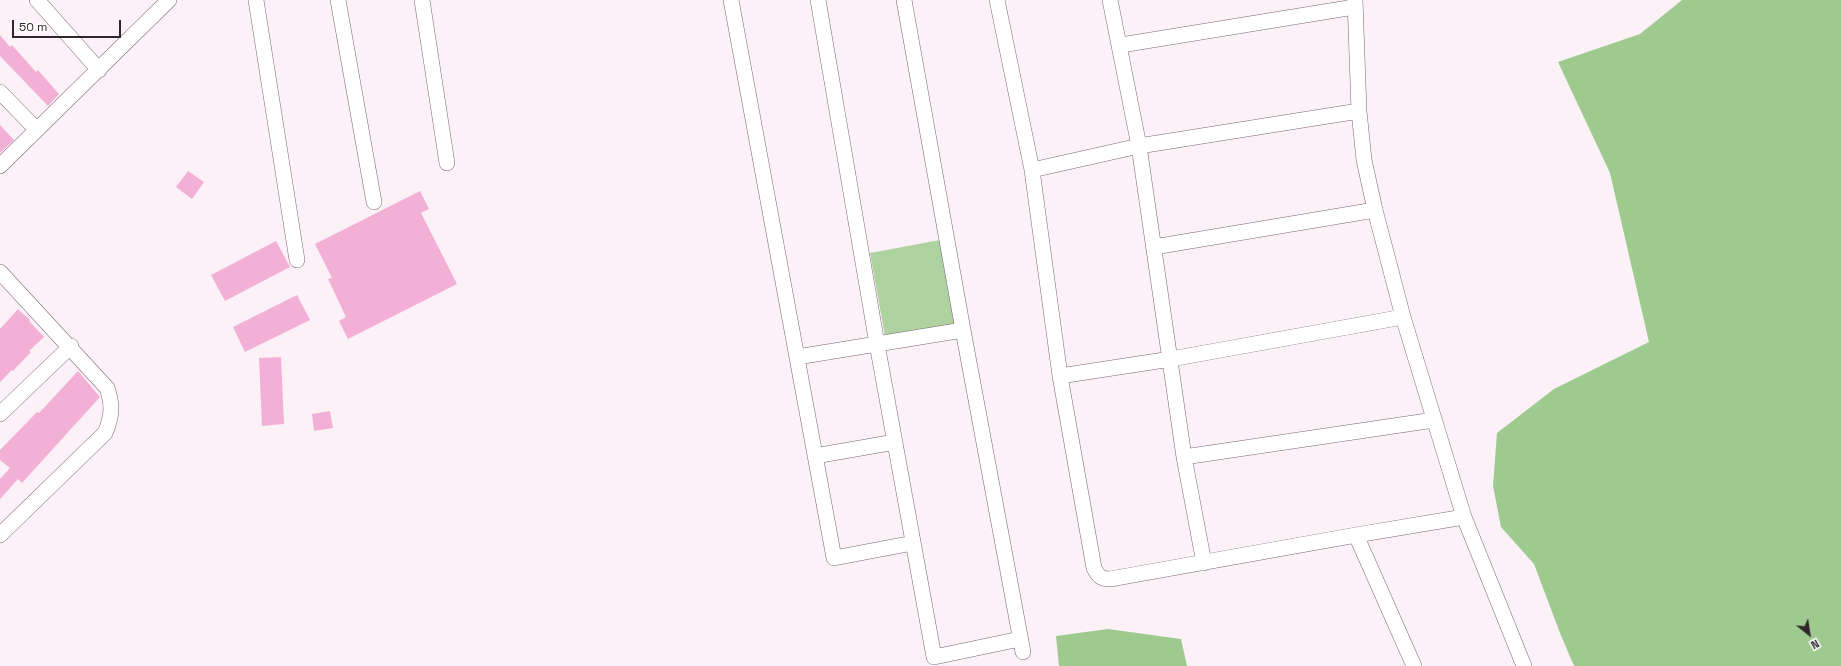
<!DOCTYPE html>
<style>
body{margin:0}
#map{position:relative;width:1841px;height:666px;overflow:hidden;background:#fcf1f7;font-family:"Space Grotesk",sans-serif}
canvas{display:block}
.north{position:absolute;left:1789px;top:614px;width:40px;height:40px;-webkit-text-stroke:3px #fff;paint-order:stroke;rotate:150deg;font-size:11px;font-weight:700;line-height:16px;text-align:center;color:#2f262b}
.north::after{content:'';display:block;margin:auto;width:14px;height:18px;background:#2f262b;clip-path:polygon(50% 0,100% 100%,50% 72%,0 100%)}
.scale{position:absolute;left:12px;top:20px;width:109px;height:18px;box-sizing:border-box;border:2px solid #2f262b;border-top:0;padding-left:5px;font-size:12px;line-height:14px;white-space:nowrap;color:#2f262b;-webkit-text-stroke:3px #fff;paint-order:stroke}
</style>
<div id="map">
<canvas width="1841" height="666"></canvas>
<div class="north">N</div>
<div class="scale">50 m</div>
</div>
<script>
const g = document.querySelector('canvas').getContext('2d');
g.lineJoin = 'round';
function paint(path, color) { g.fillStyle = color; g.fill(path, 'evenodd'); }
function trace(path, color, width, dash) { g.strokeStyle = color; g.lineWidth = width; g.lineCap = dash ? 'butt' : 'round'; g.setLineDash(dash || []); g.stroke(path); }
const green = new Path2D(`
 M940 240 955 324 885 336 870 253Z`);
const forest = new Path2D(`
 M1682 0H1841V666H1574L1560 633 1534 564 1501 527 1493 486 1497 433 1554 389 1649 342 1610 173 1558 62 1640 34Z
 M1108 629 1181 639 1187 666H1059L1056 636Z`);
const building = new Path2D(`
 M0 35 10 47 12 45 36 72 38 70 59 94 48 106 0 56Z
 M0 125 14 140 0 153Z
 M188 171 204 182 192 199 176 187Z
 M420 191 429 209 421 213 457 284 348 339 339 321 346 317 328 279 332 278 315 244Z
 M276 241 290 267 225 301 211 275Z
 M297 295 310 320 245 352 233 327Z
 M18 309 30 320 29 321 44 337 29 351 31 352 13 371 12 370 0 382V329Z
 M281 357 284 424 262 426 259 358Z
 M78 371 100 397 22 483 18 479 0 499V479L10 468 0 460V450L37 412 39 413Z
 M330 411 333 428 314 431 312 414Z`);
const minor = new Path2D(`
 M37 0 99 70
 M256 0 297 260
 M338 0 374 202
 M422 0 447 163
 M731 0 834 558 913 543
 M818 0 877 344 934 657 1020 639
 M904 0 963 330 1023 652
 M997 0 1032 170 1060 376 1094 568C1098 576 1101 579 1110 579L1356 535 1464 517
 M1110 0 1139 146 1184 457 1204 563
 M1355 0 1359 111 1364 160 1375 210 1403 317 1464 517 1524 666
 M1121 45 1354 7
 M0 92 37 130
 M0 166 169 0
 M1032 170 1139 146 1359 111
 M1154 247 1375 210
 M0 272 107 388C113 405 112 417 105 433L0 535
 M797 357 963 330
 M1060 376 1171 359 1403 317
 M0 414 71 346
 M815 456 895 442
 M1184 457 1434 420
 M1356 535 1414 666`);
paint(green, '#aed3a1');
paint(forest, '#9eca8f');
paint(building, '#f3b0d7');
trace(minor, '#7b6571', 16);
trace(minor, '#fff', 15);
</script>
